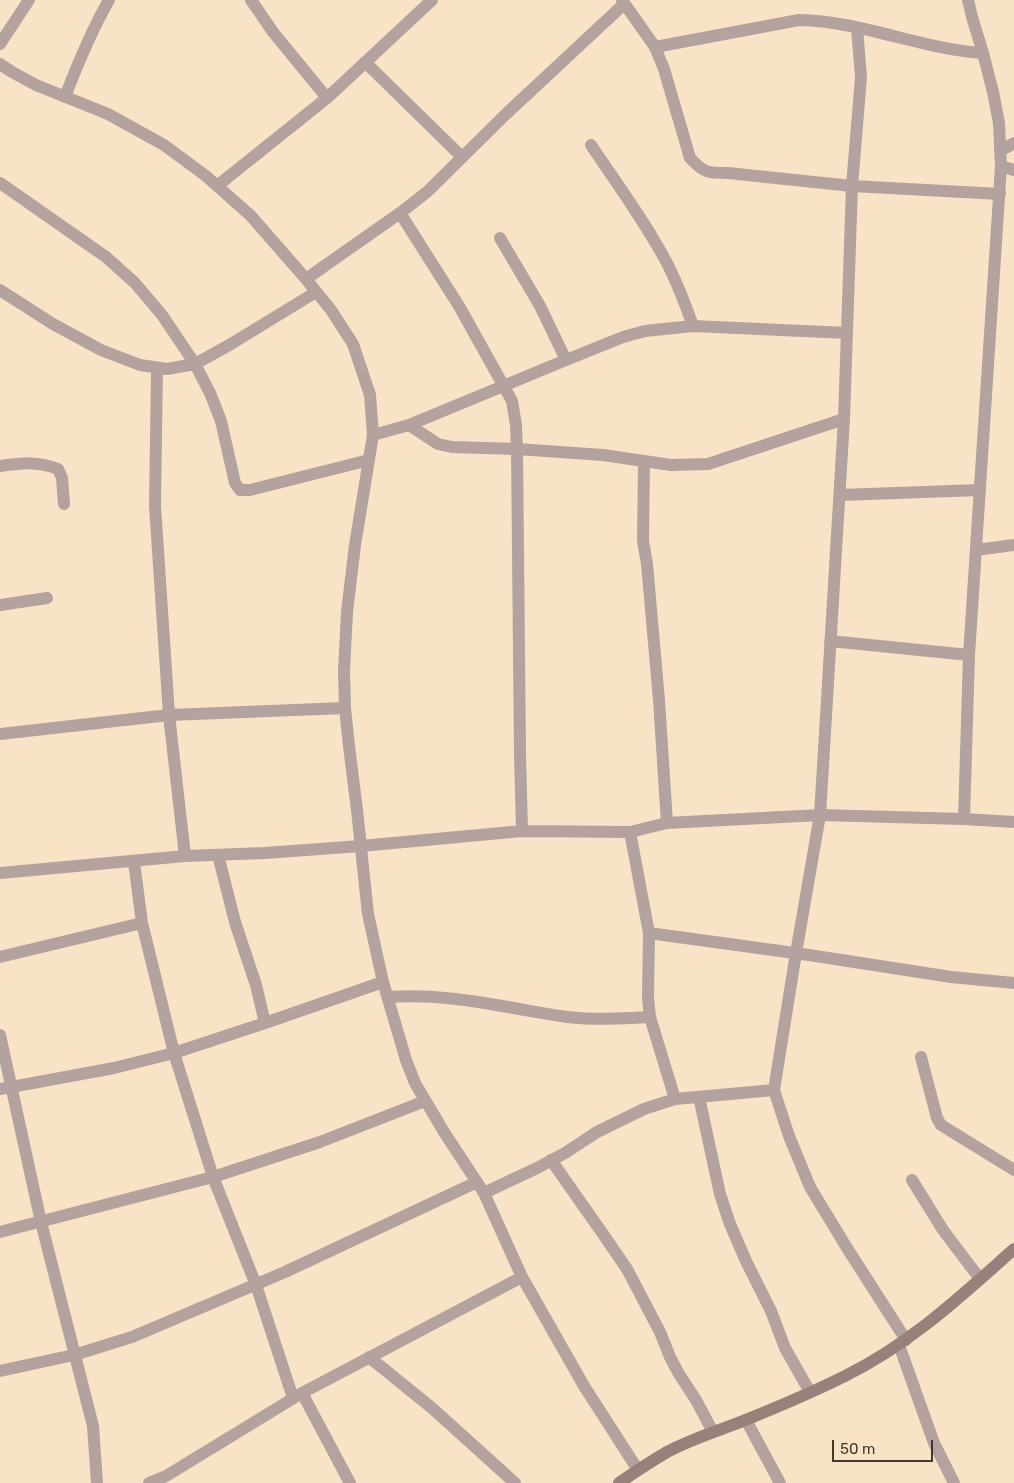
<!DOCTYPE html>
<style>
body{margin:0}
#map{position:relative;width:1014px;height:1483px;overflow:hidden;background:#f8e3c6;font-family:Rubik,sans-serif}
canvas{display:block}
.scale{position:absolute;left:832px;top:1440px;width:101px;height:22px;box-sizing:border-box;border:2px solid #42392e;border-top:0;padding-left:6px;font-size:15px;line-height:18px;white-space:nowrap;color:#42392e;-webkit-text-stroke:4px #f8e3c6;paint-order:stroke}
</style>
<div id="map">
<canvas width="1014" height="1483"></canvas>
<div class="scale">50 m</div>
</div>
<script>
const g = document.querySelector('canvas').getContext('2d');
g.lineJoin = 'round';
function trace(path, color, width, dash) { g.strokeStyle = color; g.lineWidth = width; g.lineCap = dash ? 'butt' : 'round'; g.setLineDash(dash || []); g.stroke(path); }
const street = new Path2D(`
 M251 0 273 32 327 98
 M622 0 655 47 664 69 690 158C704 173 708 173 728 173L852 186 1000 194
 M968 0 972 17 983 53
 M857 28 861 77 852 186 844 419 820 815 796 953 774 1090 789 1136 810 1187 847 1248 906 1340
 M0 44 29 0
 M655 47 799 20C861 21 921 49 983 53L993 92 999 123 1001 166 969 655 964 819
 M365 62 462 157
 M0 64 12 72 36 85 108 114 164 145 206 176 251 216 306 279 331 310 353 344 370 395 373 435 355 545 347 612 344 671 345 708 349 746 357 810 368 914 383 982 406 1060 415 1083 444 1132 484 1193 522 1277 584 1386 638 1470
 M65 97C78 63 91 31 109 0
 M591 145C617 184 646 223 668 265 678 285 686 306 693 326
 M1000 151 1014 143
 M1001 166 1014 170
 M0 183 106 257 135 283 162 315 195 364 210 393 221 421 235 483 240 490H250L369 460
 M217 186 327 98 432 0
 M400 213 459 306 512 401 516 425 517 449 520 754 522 831
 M500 238 540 306 566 360
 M306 279 400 213 427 192 506 114 624 4
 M0 290 53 324 101 350 140 365 167 369 195 364 231 344 316 292
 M157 368 155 506 169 715 185 856
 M409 425 438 444 452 447 517 449 603 455 671 465 708 464 844 419
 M373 435 409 425 566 360 623 337 645 331 693 326 847 333
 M644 462 643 541 647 564 659 700 667 823
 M0 466C22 463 37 461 58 469L62 478 64 504
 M840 495 980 490
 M976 550 1014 545
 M0 605 47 598
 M830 641 969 655
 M0 734 169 715 345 708
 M630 832 649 933 648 998 650 1017 675 1099
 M218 855 235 922 256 985 265 1023
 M134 862 142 923 174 1053 213 1177 256 1285 293 1398
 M0 873 185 856 265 853 361 846 522 831 630 832 667 823 820 815 964 819 1014 822
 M649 933 809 955 951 977 1014 983
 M0 957 142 923
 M388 997C425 994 465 999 502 1006 527 1010 552 1016 577 1018 601 1020 626 1018 650 1017
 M0 1035 41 1222 93 1426 97 1483
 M921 1057 937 1118 941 1125 1014 1170
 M0 1089 114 1068 174 1053 265 1023 383 982
 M699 1097 720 1194 730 1224 746 1261 771 1311 785 1348 810 1392
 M551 1160 603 1234 627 1269 660 1332 670 1357 679 1374 696 1400 713 1432
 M912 1180 943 1230 980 1279
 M484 1193 537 1168 565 1153 597 1132 644 1109 675 1099 774 1090
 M0 1232 213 1177 320 1142 425 1101
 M899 1345 934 1443 954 1483
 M369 1357 432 1408 515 1483
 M0 1371 74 1355 132 1337 285 1272 477 1182
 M302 1393 350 1483
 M746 1420 780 1483
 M149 1483 166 1476 302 1393 522 1277`);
const secondary = new Path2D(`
 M619 1483C635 1472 650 1462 667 1452 693 1438 721 1430 748 1419 780 1406 813 1392 845 1376 910 1344 960 1297 1014 1249`);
trace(street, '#b3a29e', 12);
trace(secondary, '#99817b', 12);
</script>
